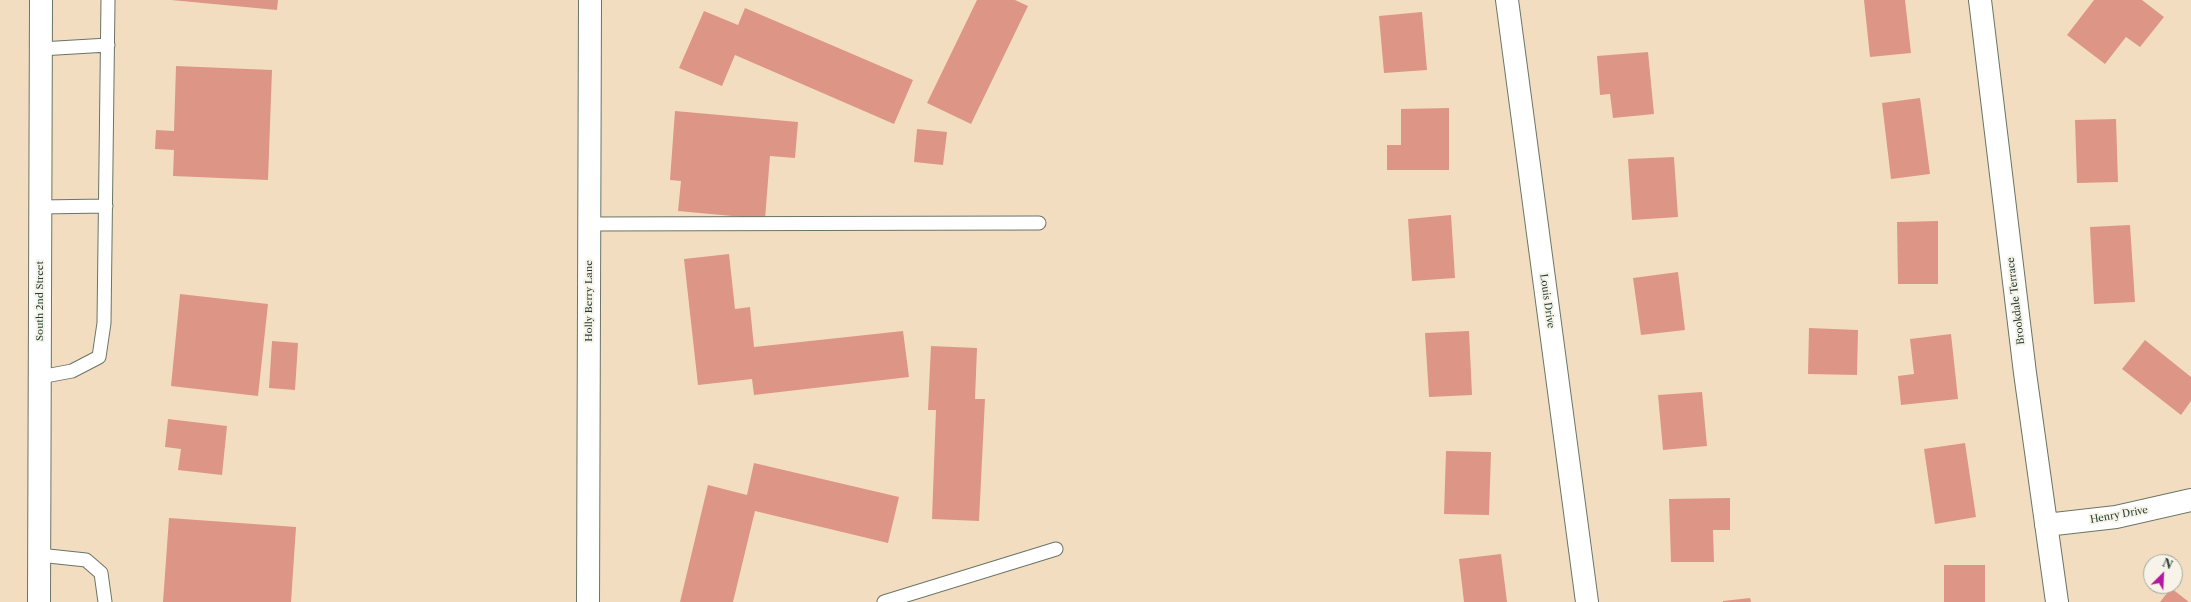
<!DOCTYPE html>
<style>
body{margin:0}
#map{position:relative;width:2191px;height:602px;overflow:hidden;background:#f3ddc0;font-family:"Libre Caslon Text",serif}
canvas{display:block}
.north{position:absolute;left:2143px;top:554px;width:40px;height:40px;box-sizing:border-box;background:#f7f3e8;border:1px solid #a1aaa0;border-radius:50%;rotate:24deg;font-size:11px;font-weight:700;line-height:16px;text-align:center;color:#1f3d34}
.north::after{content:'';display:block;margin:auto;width:14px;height:18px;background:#b5179e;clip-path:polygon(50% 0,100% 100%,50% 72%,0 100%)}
</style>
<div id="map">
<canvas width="2191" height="602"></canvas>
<div class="north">N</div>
</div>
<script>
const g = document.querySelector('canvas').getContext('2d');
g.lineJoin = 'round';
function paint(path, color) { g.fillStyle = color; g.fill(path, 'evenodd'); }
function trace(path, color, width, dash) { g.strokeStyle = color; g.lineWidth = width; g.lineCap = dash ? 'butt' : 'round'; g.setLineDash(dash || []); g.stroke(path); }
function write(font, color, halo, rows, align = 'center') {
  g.font = font + ' "Libre Caslon Text",serif'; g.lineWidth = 4; g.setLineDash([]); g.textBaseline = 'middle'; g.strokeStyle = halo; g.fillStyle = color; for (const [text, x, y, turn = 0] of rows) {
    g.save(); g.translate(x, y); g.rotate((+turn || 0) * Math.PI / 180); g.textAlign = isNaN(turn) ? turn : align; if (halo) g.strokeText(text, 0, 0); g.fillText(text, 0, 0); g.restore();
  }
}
const building = new Path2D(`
 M171 0H278L277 10Z
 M977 0H1015L1028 6 971 124 927 103Z
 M1864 0H1905L1911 53 1870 57Z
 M2094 0H2142L2164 17 2140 47 2126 37 2105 64 2067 35Z
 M745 8 913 80 894 124 735 55 722 86 679 68 704 11 738 25Z
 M1422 12 1427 70 1384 73 1379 16Z
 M1648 52 1654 114 1613 118 1610 94 1600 95 1597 56Z
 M176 66 272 70 268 180 173 176 174 150 155 149 156 130 174 131Z
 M1920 98 1930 174 1891 179 1882 103Z
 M1449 108V170H1387V145H1401V109Z
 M675 111 798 122 795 158 770 156 765 219 678 211 681 181 670 180Z
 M2116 119 2118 182 2077 183 2075 120Z
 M917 129 947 132 943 165 914 162Z
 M1674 157 1678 217 1632 220 1628 159Z
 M1451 215 1455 278 1412 281 1408 219Z
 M1938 221V284H1898L1897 222Z
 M2130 225 2135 302 2094 304 2090 227Z
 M729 254 735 309 750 307 754 347 903 331 909 377 754 395 752 379 698 385 684 259Z
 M1678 272 1685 330 1641 335 1633 278Z
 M180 294 268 304 258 396 171 386Z
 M1809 328 1858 330 1857 375 1808 374Z
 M1469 331 1472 395 1429 397 1425 333Z
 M1951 334 1958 399 1901 405 1898 376 1914 374 1910 339Z
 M2145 340 2191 377V401L2181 415 2122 369Z
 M272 341 298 343 295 390 269 388Z
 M931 346 977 348 975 399H985L979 521 932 519 936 410H928Z
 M1702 392 1707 446 1663 450 1658 395Z
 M168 419 227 426 222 475 178 470 181 449 165 447Z
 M1965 443 1976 517 1935 524 1924 449Z
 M1446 451 1491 452 1489 515 1444 514Z
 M754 463 899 497 888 543 755 511 733 602H680L708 485 747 495Z
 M1730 498V530H1713L1714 562H1671L1669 499Z
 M169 518 296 527 291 602H163Z
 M1501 554 1507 602H1464L1459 559Z
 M1944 565H1985V602H1944Z
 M2171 588 2189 602H2160Z
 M1750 598 1751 602H1723V601Z`);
const service = new Path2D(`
 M40 49 108 45
 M40 207 106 206
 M589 224 1039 223
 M40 377 72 371 99 357 104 323 108 0
 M39 555 86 560 101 573 105 602
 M884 602 1056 549`);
const minor = new Path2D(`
 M1507 0 1587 602
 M1980 0 2025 373 2057 602
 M2046 525 2116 517 2191 500
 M588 602 590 0`);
const primary = new Path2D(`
 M39 602 41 0`);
const streetNames = [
 ["South 2nd Street",40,301,-90],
 ["Holly Berry Lane",589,301,-90],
 ["Louis Drive",1547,301,82],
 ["Brookdale Terrace",2016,301,-97],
 ["Henry Drive",2119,515,-10]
];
paint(building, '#dd9686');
trace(service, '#697565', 15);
trace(minor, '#697565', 24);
trace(primary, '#697565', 24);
trace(service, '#fff', 13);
trace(minor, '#fff', 22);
trace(primary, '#fff', 22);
write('10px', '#1f3d34', '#f7f3e8', streetNames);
</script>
